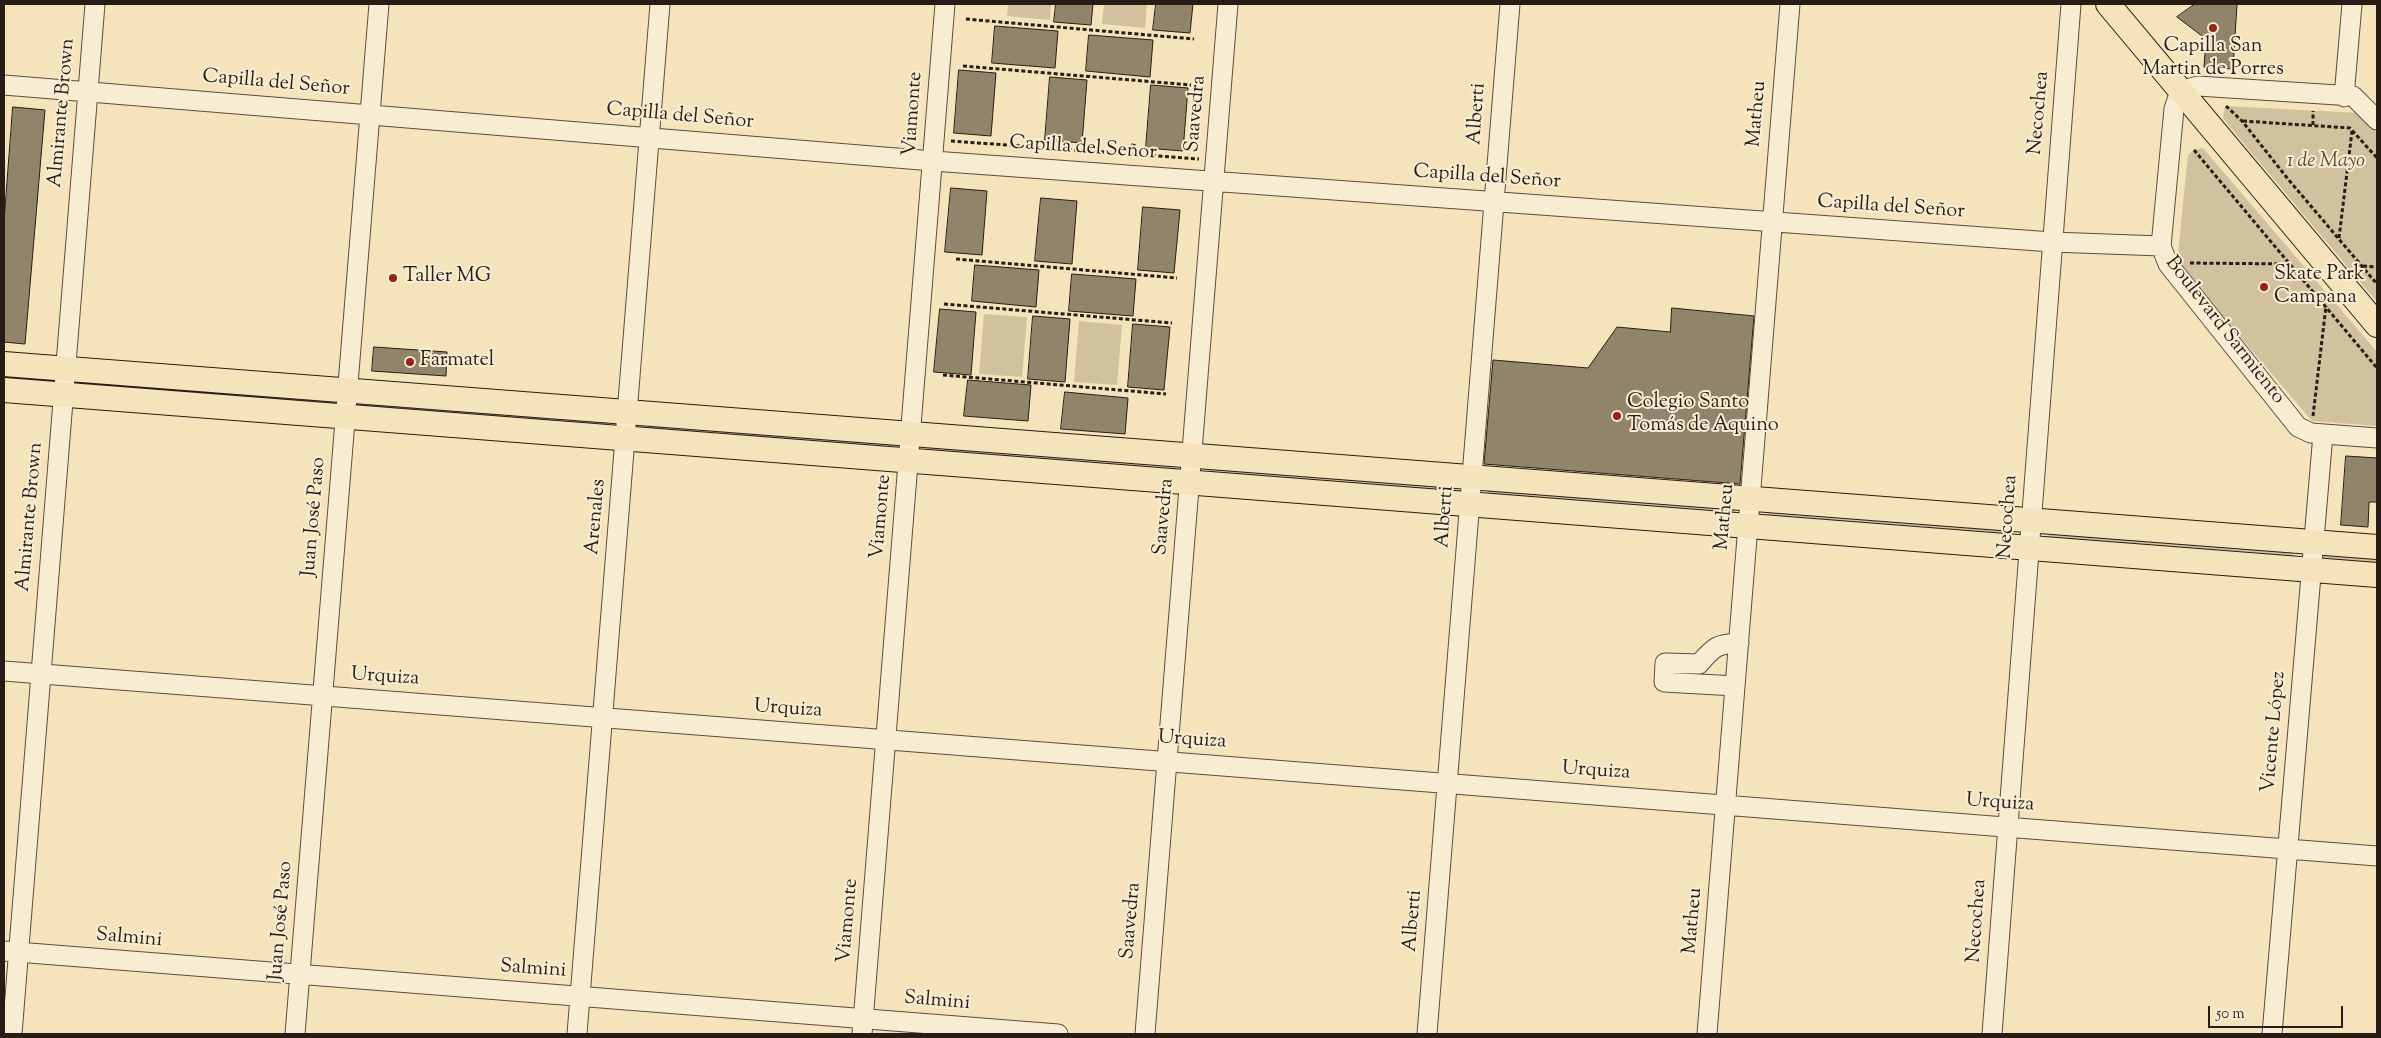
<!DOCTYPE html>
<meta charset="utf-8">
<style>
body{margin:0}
#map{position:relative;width:2381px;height:1038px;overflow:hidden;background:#f5e3bb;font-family:"Sorts Mill Goudy",serif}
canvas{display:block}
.frame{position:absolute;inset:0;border:5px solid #271d15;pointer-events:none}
.scale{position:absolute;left:2208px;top:1006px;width:135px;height:22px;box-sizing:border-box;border:2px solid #271d15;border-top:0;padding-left:6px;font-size:15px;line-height:18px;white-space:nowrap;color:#271d15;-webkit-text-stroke:4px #f8edd3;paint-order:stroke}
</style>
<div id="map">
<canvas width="2381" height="1038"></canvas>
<div class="frame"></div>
<div class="scale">50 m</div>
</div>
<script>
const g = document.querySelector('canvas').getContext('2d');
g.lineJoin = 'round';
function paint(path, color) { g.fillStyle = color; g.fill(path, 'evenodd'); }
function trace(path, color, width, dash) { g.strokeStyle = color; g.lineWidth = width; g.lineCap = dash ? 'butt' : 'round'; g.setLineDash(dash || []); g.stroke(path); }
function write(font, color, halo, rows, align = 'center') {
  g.font = font + ' "Sorts Mill Goudy",serif'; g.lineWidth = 4; g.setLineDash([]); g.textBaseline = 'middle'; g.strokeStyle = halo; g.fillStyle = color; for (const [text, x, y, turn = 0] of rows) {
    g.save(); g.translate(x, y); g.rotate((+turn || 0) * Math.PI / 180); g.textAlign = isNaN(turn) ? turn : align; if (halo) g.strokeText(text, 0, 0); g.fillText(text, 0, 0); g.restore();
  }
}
const green = new Path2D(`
 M1008 4H1051L1050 20 1007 16Z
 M1104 4H1147L1145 28 1102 24Z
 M2225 106 2360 113 2377 133V302L2229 126 2223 118Z
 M2203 148 2377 352V426L2312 421 2177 263 2188 155 2194 150Z
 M984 314 1027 317 1022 377 979 374Z
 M1079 321 1122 325 1117 385 1074 382Z
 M4 373 47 378 48 381 46 384 4 382Z
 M75 379 322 398 323 402 321 405 75 386Z
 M361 402 607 421 608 424 607 427 360 408Z
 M647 424 893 443 894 447 893 450 647 431Z
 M928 446 1174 465 1175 468 1173 472 927 452Z
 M1209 468 1455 487 1457 490 1455 493 1208 474Z
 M1487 489 1733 508 1735 511 1733 515 1487 496Z
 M1771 511 2011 530 2015 535 2013 538 1767 519 1766 515Z
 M2051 533 2291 552 2295 557 2046 538Z
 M2318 554 2377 557V566L2321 562Z`);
const building = new Path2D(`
 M1056 4H1093L1091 25 1054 22Z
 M1156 4H1193L1190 33 1153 30Z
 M2195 4H2237L2233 69 2204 67 2206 39 2177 17Z
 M995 26 1058 31 1055 68 992 63Z
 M1089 35 1153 40 1150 77 1086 71Z
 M959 70 996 73 991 136 954 133Z
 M1050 77 1087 80 1082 143 1045 140Z
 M1151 85 1188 88 1183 151 1146 148Z
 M13 107 45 110 25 344 4 342V222Z
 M951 188 987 191 982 255 945 252Z
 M1041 198 1077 201 1072 264 1035 261Z
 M1143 207 1180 210 1174 273 1138 270Z
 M975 265 1039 270 1036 307 972 301Z
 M1072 274 1136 279 1133 316 1069 311Z
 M1672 308 1754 316 1740 484 1484 464 1493 360 1588 368 1617 327 1670 332Z
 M940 309 976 312 971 375 934 372Z
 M1033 316 1070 319 1065 382 1028 379Z
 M1133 324 1170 327 1164 390 1128 387Z
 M374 347 447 352 446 376 372 371Z
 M968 380 1031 385 1028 421 964 416Z
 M1065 392 1128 398 1125 434 1061 429Z
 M2346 456 2377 458V502H2369L2368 527 2341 525Z`);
const path = new Path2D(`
 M966 19 1194 39
 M963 66 1191 85
 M2226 106 2242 121 2288 179 2377 284
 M2243 121 2350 128 2377 158
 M2313 125V111
 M951 141 1199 159
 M2194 150 2377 368
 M2339 238 2352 131
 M956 259 1177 278
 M2190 263 2291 264
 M2363 266 2377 267
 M944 304 1172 323
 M943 375 1166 394
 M2313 416 2326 306`);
const minor = new Path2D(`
 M4 85 933 161 2052 242 2161 246
 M2344 97 2352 4
 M2377 120 2353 96 2198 86 2180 91 2174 109 2161 246 2168 264 2298 427 2311 433 2377 438
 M4 671 2377 856
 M1735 686 1664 682 1665 663 1699 664C1714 647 1716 644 1739 643
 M4 951 1058 1034
 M12 1034 95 4
 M295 1034 379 4
 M577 1034 660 4
 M862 1034 945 4
 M1145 1034 1228 4
 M1427 1034 1510 4
 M1707 1034 1790 4
 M1992 1034 2071 4
 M2272 1034 2323 434`);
const major = new Path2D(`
 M2108 4 2377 325
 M4 364 2377 547
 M4 390 2377 575`);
const markers = [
 [2213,28,5,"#8f2418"],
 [393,278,5,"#8f2418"],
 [2264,287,5,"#8f2418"],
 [410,362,5,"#8f2418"],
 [1617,416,5,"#8f2418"]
];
const poiNames = [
 ["Capilla San",2213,48,"center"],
 ["Martin de Porres",2213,71,"center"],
 ["Skate Park",2274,276],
 ["Campana",2274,299],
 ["Taller MG",403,278],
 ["Farmatel",420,362],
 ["Colegio Santo",1627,404],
 ["Tomás de Aquino",1627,427]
];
const streetNames = [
 ["Capilla del Señor",276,84,5],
 ["Almirante Brown",63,113,-85],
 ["Necochea",2040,113,-85],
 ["Viamonte",914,114,-86],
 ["Saavedra",1197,114,-85],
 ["Alberti",1478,114,-86],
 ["Matheu",1758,114,-85],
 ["Capilla del Señor",680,117,5],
 ["Capilla del Señor",1083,149,4],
 ["Capilla del Señor",1487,178,4],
 ["Capilla del Señor",1891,208,4],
 ["Boulevard Sarmiento",2224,331,52],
 ["Almirante Brown",31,517,-85],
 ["Juan José Paso",315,517,-85],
 ["Arenales",597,517,-85],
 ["Viamonte",882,517,-85],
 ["Saavedra",1165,517,-85],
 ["Alberti",1446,517,-86],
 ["Matheu",1726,517,-85],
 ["Necochea",2009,517,-86],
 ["Urquiza",385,678,4],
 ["Urquiza",788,710,4],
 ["Vicente López",2275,732,-85],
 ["Urquiza",1192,741,4],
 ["Urquiza",1596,772,4],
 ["Urquiza",2000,804,4],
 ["Juan José Paso",282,921,-85],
 ["Viamonte",849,921,-85],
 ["Saavedra",1132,921,-85],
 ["Alberti",1414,921,-85],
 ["Matheu",1694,921,-85],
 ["Necochea",1978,921,-86],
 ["Salmini",129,939,5],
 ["Salmini",533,970,4],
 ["Salmini",937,1002,5]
];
const parkNames = [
 ["1 de Mayo",2326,163]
];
paint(green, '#d2c19f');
paint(building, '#92846b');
trace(building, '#271d15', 1);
trace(minor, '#5a4e3e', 21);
trace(major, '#271d15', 26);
trace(path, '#271d15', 3, [4, 2.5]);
trace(minor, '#f8edd3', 19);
trace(major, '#f5e3bb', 24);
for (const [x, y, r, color] of markers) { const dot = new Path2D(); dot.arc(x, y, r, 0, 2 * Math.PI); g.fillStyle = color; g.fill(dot); trace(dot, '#f8edd3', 2); }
write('20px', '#271d15', '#f8edd3', poiNames, 'left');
write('20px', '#271d15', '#f8edd3', streetNames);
write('italic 20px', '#5a4e3e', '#f8edd3', parkNames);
</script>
